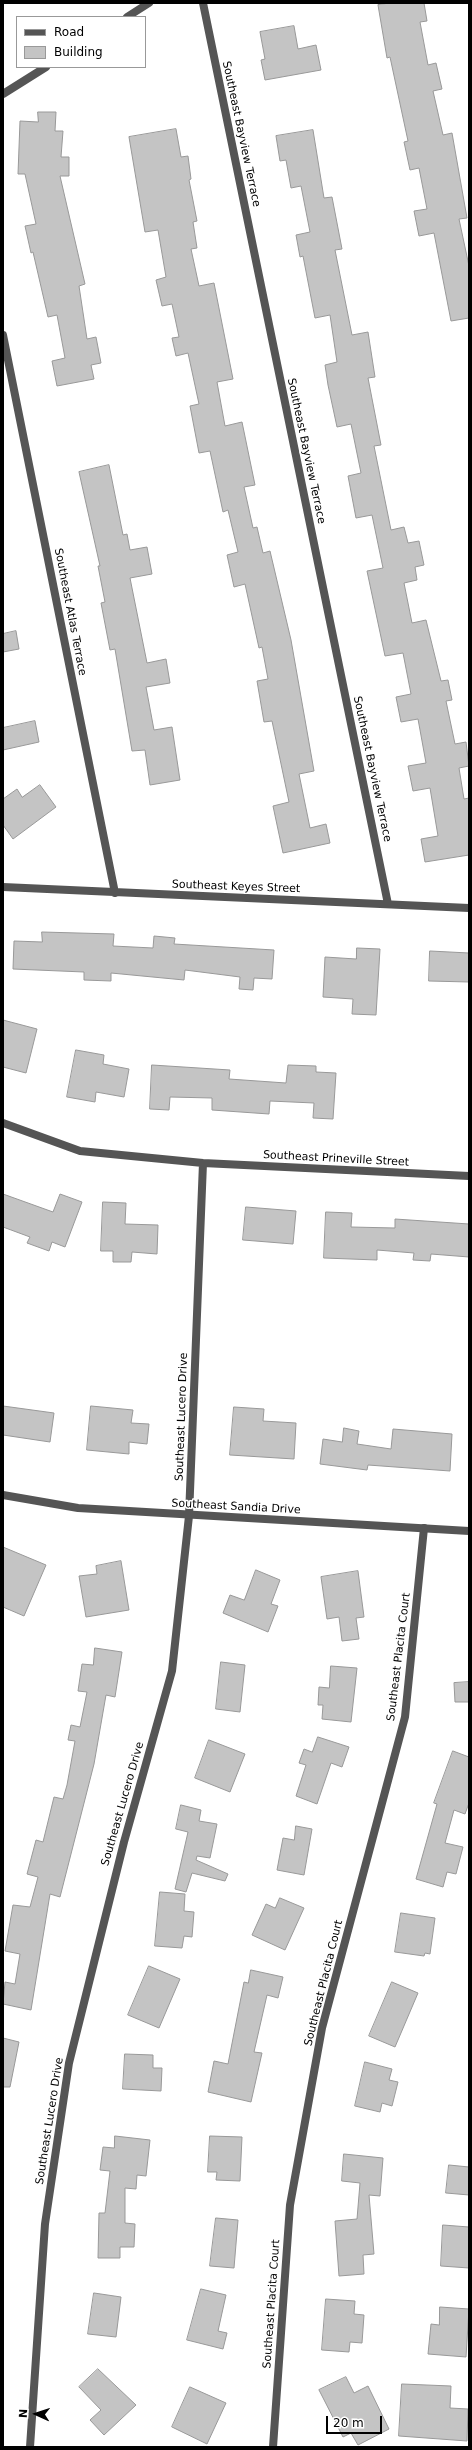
<!DOCTYPE html>
<style>
body{margin:0}
#map{position:relative;width:472px;height:2450px;overflow:hidden;background:#fff;font-family:"DejaVu Sans",sans-serif}
canvas{display:block}
.frame{position:absolute;inset:0;border:4px solid #000;pointer-events:none}
.legend{position:absolute;left:16px;top:16px;width:130px;height:52px;box-sizing:border-box;background:#fff;border:1px solid #999;margin:0;padding:5px 7px;list-style:none;font-size:12px;color:#000}
.legend li{display:flex;align-items:center;gap:8px;height:20px}
.legend b{width:20px;border:1px solid #999}
.north{position:absolute;left:16px;top:2394px;width:40px;height:40px;-webkit-text-stroke:3px #fff;paint-order:stroke;rotate:273deg;font-size:11px;font-weight:700;line-height:16px;text-align:center;color:#000}
.north::after{content:'';display:block;margin:auto;width:14px;height:18px;background:#000;clip-path:polygon(50% 0,100% 100%,50% 72%,0 100%)}
.scale{position:absolute;left:326px;top:2416px;width:56px;height:18px;box-sizing:border-box;border:2px solid #000;border-top:0;padding-left:5px;font-size:12px;line-height:14px;white-space:nowrap;color:#000;-webkit-text-stroke:3px #fff;paint-order:stroke}
</style>
<div id="map">
<canvas width="472" height="2450"></canvas>
<div class="frame"></div>
<ul class="legend">
<li><b style="height:5px;background:#555"></b>Road</li>
<li><b style="height:11px;background:#c4c4c4"></b>Building</li>
</ul>
<div class="north">N</div>
<div class="scale">20 m</div>
</div>
<script>
const g = document.querySelector('canvas').getContext('2d');
g.lineJoin = 'round';
function paint(path, color) { g.fillStyle = color; g.fill(path, 'evenodd'); }
function trace(path, color, width, dash) { g.strokeStyle = color; g.lineWidth = width; g.lineCap = dash ? 'butt' : 'round'; g.setLineDash(dash || []); g.stroke(path); }
function write(font, color, halo, rows, align = 'center') {
  g.font = font + ' "DejaVu Sans",sans-serif'; g.lineWidth = 3; g.setLineDash([]); g.textBaseline = 'middle'; g.strokeStyle = halo; g.fillStyle = color; for (const [text, x, y, turn = 0] of rows) {
    g.save(); g.translate(x, y); g.rotate((+turn || 0) * Math.PI / 180); g.textAlign = isNaN(turn) ? turn : align; if (halo) g.strokeText(text, 0, 0); g.fillText(text, 0, 0); g.restore();
  }
}
const building = new Path2D(`
 M390 3H424L427 21 420 22 428 65 436 63 442 89 433 91 443 135 452 133 467 218 459 219 469 266V318L451 321 434 233 419 236 414 211 427 209 419 168 410 170 404 142 408 141 390 57 387 58 378 5Z
 M294 26 298 49 316 45 321 70 265 80 261 60 265 59 260 32Z
 M38 112H56L55 131H63L61 157H69V176H60L85 284 79 286 87 339 96 337 101 363 91 365 94 379 57 386 52 361 65 358 57 315 48 317 33 252 31 253 25 226 36 224 25 174H18L20 121 38 122Z
 M176 129 181 157 188 156 191 179 189 180 197 221 193 222 197 248 191 249 199 286 214 283 233 379 217 382 225 426 242 422 255 485 244 487 253 528 257 527 263 553 270 551 291 640 314 771 299 774 310 828 326 824 330 843 283 853 273 806 289 802 272 721 264 722 257 681 268 679 262 647 259 648 245 584 234 587 227 555 238 552 228 510 223 512 210 451 199 453 190 406 199 404 188 353 176 356 172 338 179 337 172 304 162 306 156 280 166 277 158 230 145 232 129 137Z
 M313 130 324 198 332 197 342 249 335 250 352 335 368 332 375 377 368 378 381 445 374 446 391 530 404 527 408 543 419 541 424 565 415 567 417 580 404 583 412 623 426 620 441 681 448 680 452 700 446 701 455 744 466 742 469 766 459 768 464 799 469 798V855L425 862 421 839 438 836 430 788 413 791 408 766 426 763 418 719 401 722 396 697 411 694 403 653 385 656 367 571 383 568 372 515 356 518 348 476 361 473 351 424 337 427 328 385 325 365 337 362 330 315 315 318 303 256 300 257 296 235 310 232 301 186 291 188 286 160 280 161 276 136Z
 M109 465 123 535 127 534 130 550 147 547 152 574 130 578 147 663 166 659 170 683 146 687 154 730 172 727 180 780 150 785 145 750 132 751 115 649 110 650 101 603 105 602 98 566H100L79 472Z
 M16 631 19 649 3 652V634Z
 M35 721 39 742 3 750V728Z
 M40 785 56 807 13 839 3 825V799L17 789 22 797Z
 M42 932 114 934 113 946 153 948 154 936 175 938 174 944 274 950 272 979 254 978 253 990 239 989 240 977 185 970 184 980 111 973V981L84 980V972L13 969 14 941 42 942Z
 M357 948 380 949 376 1015 352 1014 353 999 323 997 325 957 356 959Z
 M430 951 469 953V982L429 981Z
 M3 1020 37 1029 26 1073 3 1067Z
 M76 1050 104 1055 103 1064 129 1069 124 1097 96 1092 95 1102 67 1097Z
 M152 1065 230 1070 229 1079 286 1083 288 1065 316 1066V1072L336 1073 333 1119 313 1118 314 1103 270 1101 269 1114 212 1110V1098L170 1097 169 1110 150 1109Z
 M3 1194 53 1212 60 1194 82 1202 65 1247 52 1242 49 1251 27 1243 30 1237 3 1227Z
 M103 1202 126 1203 125 1224 158 1225 157 1254 132 1252 131 1262H113V1251H101Z
 M246 1207 296 1211 293 1244 243 1240Z
 M326 1212 352 1213 351 1227 395 1228V1219L469 1224V1257L431 1254 430 1261 413 1260 414 1253 377 1250V1260L324 1258Z
 M3 1406 54 1413 50 1442 3 1435Z
 M91 1406 133 1410 131 1423 149 1424 147 1444 129 1442V1454L87 1450Z
 M234 1407 264 1409 263 1421 296 1423 294 1459 230 1455Z
 M344 1428 359 1431 357 1444 391 1449 393 1429 452 1434 450 1471 368 1465 367 1470 320 1464 323 1439 342 1442Z
 M3 1547 46 1565 24 1616 3 1607Z
 M121 1561 129 1610 86 1617 79 1576 97 1574 96 1566Z
 M256 1570 280 1580 271 1604 278 1606 268 1632 223 1613 230 1595 244 1600Z
 M358 1571 364 1617 356 1618 359 1639 342 1641 339 1617 327 1619 321 1577Z
 M95 1648 122 1652 115 1697 106 1695 94 1764 60 1897 50 1894 31 2010 3 2004 5 1982 15 1984 20 1954 5 1951 13 1905 30 1907 38 1877 27 1874 36 1840 43 1842 54 1797 63 1799 67 1785 75 1741 68 1740 71 1725 80 1727 87 1692 78 1691 82 1664 93 1665Z
 M221 1662 245 1665 240 1712 216 1709Z
 M331 1666 357 1668 351 1722 322 1719 323 1705H318L319 1687 329 1688Z
 M469 1682V1702H455L454 1683Z
 M318 1737 349 1747 342 1767 331 1763 317 1804 296 1796 306 1765 299 1763 304 1749 312 1752Z
 M209 1740 245 1754 230 1792 195 1778Z
 M453 1751 469 1757V1803L465 1814 454 1810 445 1843 463 1847 456 1874 447 1872 443 1887 416 1879 437 1804 434 1803Z
 M181 1805 201 1810 199 1821 217 1824 210 1858 197 1856 196 1860 228 1874 225 1881 192 1873 186 1892 175 1889 188 1832 176 1829Z
 M296 1826 312 1829 304 1875 277 1870 283 1838 294 1840Z
 M160 1892 185 1894 184 1911 194 1912 192 1937 184 1936 182 1948 155 1946Z
 M280 1898 304 1908 285 1950 252 1935 266 1904 275 1908Z
 M401 1913 435 1918 430 1954 425 1953 424 1956 395 1952Z
 M149 1966 180 1979 159 2028 128 2015Z
 M251 1970 283 1977 278 1998 267 1995 254 2052 262 2053 251 2102 208 2092 214 2061 228 2064 244 1982 248 1983Z
 M392 1982 418 1993 395 2047 369 2036Z
 M3 2038 19 2042 10 2087H3Z
 M125 2054 153 2055V2068H162L161 2091 123 2089Z
 M365 2062 392 2069 389 2080 398 2082 392 2106 382 2103 380 2112 355 2106Z
 M115 2136 150 2140 146 2176 137 2175 136 2189 125 2188V2223L135 2224 134 2247H120V2258H98L99 2213H105L110 2171 100 2170 103 2147 114 2148Z
 M210 2136 242 2137 240 2181 216 2180 217 2172H208Z
 M344 2154 383 2158 380 2196 369 2195 374 2254 363 2255 364 2274 339 2276 335 2221 357 2219 360 2183 342 2181Z
 M449 2165 469 2167V2195L446 2193Z
 M216 2218 238 2220 234 2268 210 2266Z
 M443 2225 469 2227V2268L441 2266Z
 M201 2289 226 2295 218 2331 227 2333 223 2349 187 2340Z
 M94 2293 121 2297 116 2337 88 2334Z
 M326 2299 355 2301 354 2314 364 2315 362 2343 350 2342 349 2352 322 2350Z
 M440 2307 469 2309 466 2357 428 2354 431 2324 439 2325Z
 M98 2369 136 2405 104 2435 90 2420 101 2410 79 2387Z
 M346 2377 354 2393 368 2386 389 2429 358 2445 351 2433 343 2437 319 2390Z
 M402 2384 451 2386 450 2408 468 2409 467 2441 399 2436Z
 M190 2387 226 2403 207 2444 172 2427Z`);
const minor = new Path2D(`
 M203 3 388 904
 M127 17 149 3
 M3 94 46 67
 M3 335 115 893
 M3 887 469 908
 M3 1123 80 1151 203 1163 469 1176
 M30 2447 45 2224 69 2063 124 1842 172 1671 189 1516 203 1163
 M273 2447 290 2205 322 2028 405 1717 424 1528`);
const tertiary = new Path2D(`
 M3 1495 78 1508 469 1531`);
const streetNames = [
 ["Southeast Bayview Terrace",241,134,78],
 ["Southeast Bayview Terrace",306,451,78],
 ["Southeast Atlas Terrace",70,612,79],
 ["Southeast Bayview Terrace",372,769,78],
 ["Southeast Keyes Street",236,887,2],
 ["Southeast Prineville Street",336,1159,3],
 ["Southeast Lucero Drive",182,1417,-88],
 ["Southeast Sandia Drive",236,1507,3],
 ["Southeast Placita Court",399,1657,-83],
 ["Southeast Lucero Drive",123,1804,-74],
 ["Southeast Placita Court",324,1983,-76],
 ["Southeast Lucero Drive",50,2121,-81],
 ["Southeast Placita Court",272,2304,-86]
];
paint(building, '#c4c4c4');
trace(building, '#999', 1);
trace(minor, '#555', 8);
trace(tertiary, '#555', 8);
write('11px', '#000', '#fff', streetNames);
</script>
